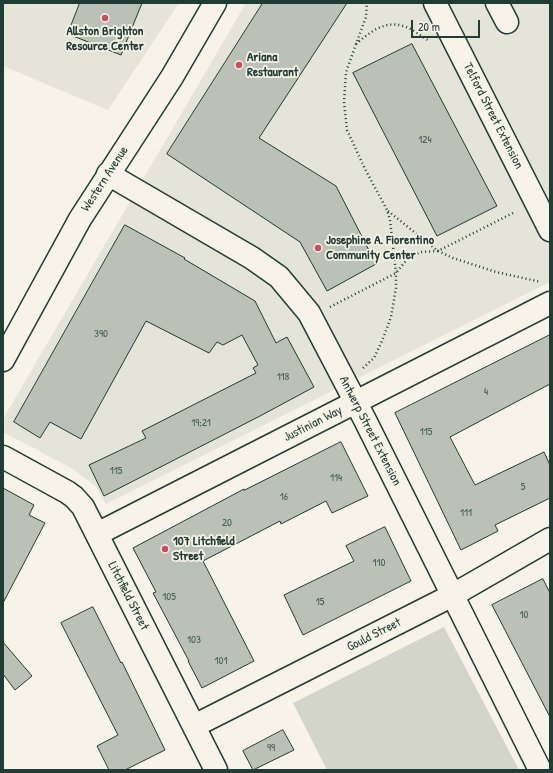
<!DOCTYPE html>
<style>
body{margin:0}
#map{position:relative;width:553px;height:773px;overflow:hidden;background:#f7f3e8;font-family:"Patrick Hand",sans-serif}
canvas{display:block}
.frame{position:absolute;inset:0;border:4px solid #1f3d34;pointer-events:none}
.scale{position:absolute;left:411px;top:20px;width:69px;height:18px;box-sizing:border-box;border:2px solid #1f3d34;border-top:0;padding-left:5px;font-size:12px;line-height:14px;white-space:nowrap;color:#1f3d34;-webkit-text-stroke:3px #f7f3e8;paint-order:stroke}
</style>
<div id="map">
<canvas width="553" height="773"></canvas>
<div class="frame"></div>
<div class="scale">20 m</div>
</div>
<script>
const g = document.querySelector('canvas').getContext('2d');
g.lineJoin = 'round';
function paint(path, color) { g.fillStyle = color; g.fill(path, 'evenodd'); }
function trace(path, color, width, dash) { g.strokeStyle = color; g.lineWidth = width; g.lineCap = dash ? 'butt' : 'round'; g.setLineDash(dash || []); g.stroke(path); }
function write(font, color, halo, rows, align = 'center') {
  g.font = font + ' "Patrick Hand",sans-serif'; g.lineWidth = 3.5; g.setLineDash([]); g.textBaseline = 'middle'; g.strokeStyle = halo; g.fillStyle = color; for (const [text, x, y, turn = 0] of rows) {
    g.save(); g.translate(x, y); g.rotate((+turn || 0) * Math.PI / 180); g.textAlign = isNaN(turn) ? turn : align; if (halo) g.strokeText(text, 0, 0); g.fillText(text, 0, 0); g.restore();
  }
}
const built = new Path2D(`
 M3 3H179L108 110 3 66Z
 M246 3H550V282L106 504 95 486 73 469 3 432V419Z`);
const green = new Path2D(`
 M444 627 519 770H327L293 703Z`);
const building = new Path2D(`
 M80 3H142L121 55 68 34Z
 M263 3H347L259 138 336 186 376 264 327 291 300 242 167 154Z
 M412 44 497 206 437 236 353 73Z
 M125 225 185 258 184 259 255 301 276 343 287 337 314 387 260 416 104 496 89 465 146 438 142 431 256 373 253 368 258 365 242 335 223 345 217 342 209 353 146 321 81 439 50 422 40 438 14 422Z
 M550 335V384L450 437 475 485 544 452 550 465V498L495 525 498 531 461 550 395 413Z
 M341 442 368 496 332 513 326 501 281 524 280 521 203 561 254 661 202 688 188 661H189L153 593 156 592 133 548 244 489V490Z
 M3 488 34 505 29 515 45 523 3 603Z
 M385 527 411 581 303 635 284 595 354 561 346 546Z
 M543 579 550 593V717L492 605Z
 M93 607 121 663 122 662 165 750 125 770H109L97 746 118 735 61 623Z
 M3 642 32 676 15 690 3 674Z
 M283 730 294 750 253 770 243 751Z`);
const path = new Path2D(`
 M356 44C369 33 384 20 403 26 412 28 420 36 428 40
 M388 211 438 251 453 258 496 272 541 282
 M330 307 396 273 409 257 421 252 438 251 515 212
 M363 368 374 358 382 341 391 317 396 288V273L390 220 387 210 365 169 347 130 344 102 346 72 366 17 367 3`);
const minor = new Path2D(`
 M435 3 550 230
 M497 3 507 22
 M108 174 252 258 279 277 309 313 365 420 540 770
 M3 457 67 492 74 497 83 507 216 770
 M97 534 550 303
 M194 726 453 595 550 539`);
const major = new Path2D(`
 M3 360 80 219 172 77 215 3`);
const markers = [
 [105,18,4,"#d1495b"],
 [239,65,4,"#d1495b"],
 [318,248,4,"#d1495b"],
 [165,549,4,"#d1495b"]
];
const numberNames = [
 ["124",425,140],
 ["390",101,334],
 ["118",283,377],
 ["4",486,392],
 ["19;21",201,423],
 ["115",426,432],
 ["115",116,471],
 ["114",336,478],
 ["5",523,487],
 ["16",284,497],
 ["111",466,513],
 ["20",227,523],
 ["110",379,563],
 ["105",169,597],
 ["15",320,602],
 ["10",524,615],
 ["103",194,640],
 ["101",221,661],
 ["99",271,748]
];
const poiNames = [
 ["Allston Brighton",105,32,"center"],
 ["Resource Center",105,47,"center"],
 ["Ariana",247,58],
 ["Restaurant",247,73],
 ["Josephine A. Fiorentino",326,241],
 ["Community Center",326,256],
 ["107 Litchfield",173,542],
 ["Street",173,557]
];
const streetNames = [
 ["Telford Street Extension",493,116,63],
 ["Western Avenue",105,179,-57],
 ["Justinian Way",313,424,-27],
 ["Antwerp Street Extension",370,431,63],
 ["Litchfield Street",128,596,63],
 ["Gould Street",374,635,-27]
];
paint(built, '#e5e4d9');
paint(green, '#d3d5ca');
paint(building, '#bbc1b6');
trace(building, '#1f3d34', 1);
trace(minor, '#1f3d34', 25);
trace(major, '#1f3d34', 25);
trace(path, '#1f3d34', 2.5, [1, 3]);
trace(minor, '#f7f3e8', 22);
trace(major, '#f7f3e8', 22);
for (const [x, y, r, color] of markers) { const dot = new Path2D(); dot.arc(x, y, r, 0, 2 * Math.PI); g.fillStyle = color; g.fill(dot); trace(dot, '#f7f3e8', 1.5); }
write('11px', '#465e54', null, numberNames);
write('bold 13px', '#1f3d34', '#f7f3e8', poiNames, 'left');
write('13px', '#1f3d34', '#f7f3e8', streetNames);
</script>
